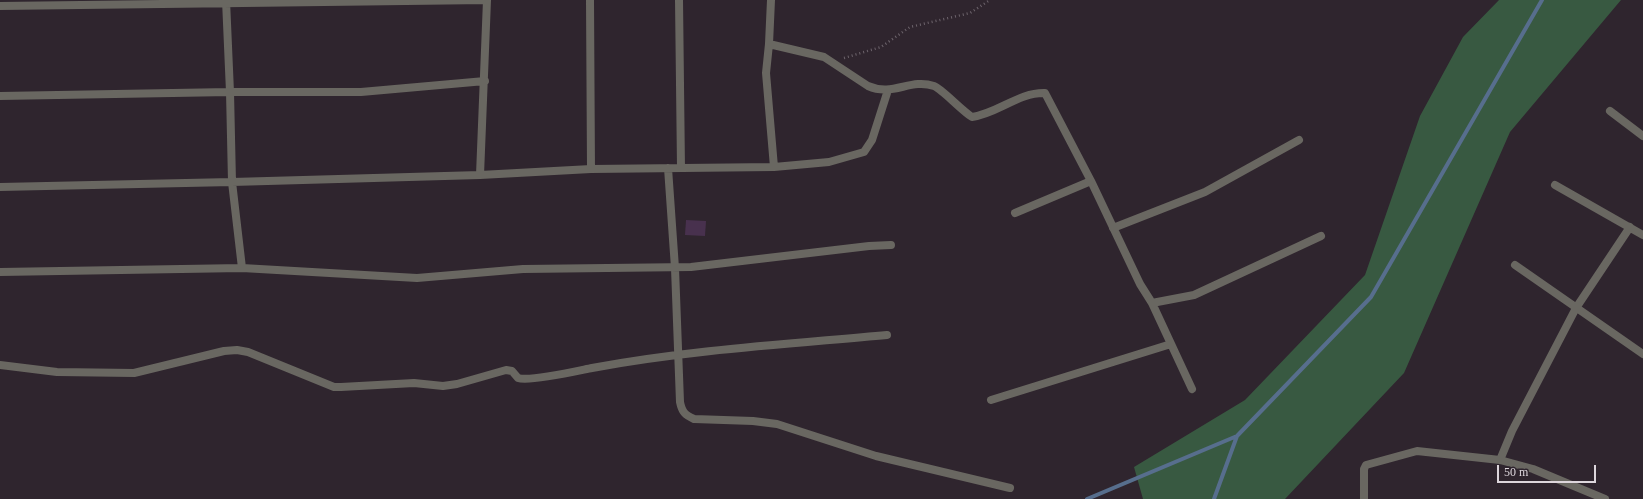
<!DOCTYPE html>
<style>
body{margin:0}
#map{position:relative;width:1643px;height:499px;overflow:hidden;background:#2f252e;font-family:"Times New Roman",serif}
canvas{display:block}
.scale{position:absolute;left:1497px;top:465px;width:99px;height:18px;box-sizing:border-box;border:2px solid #ddd6dc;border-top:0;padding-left:5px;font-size:12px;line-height:14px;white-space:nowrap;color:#ddd6dc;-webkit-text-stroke:3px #2f252e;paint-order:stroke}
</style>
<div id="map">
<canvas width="1643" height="499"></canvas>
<div class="scale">50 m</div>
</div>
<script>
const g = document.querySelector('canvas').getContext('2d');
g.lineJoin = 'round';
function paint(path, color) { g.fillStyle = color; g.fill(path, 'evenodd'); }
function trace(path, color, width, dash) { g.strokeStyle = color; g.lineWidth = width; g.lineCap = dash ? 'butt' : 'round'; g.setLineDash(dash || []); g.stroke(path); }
const green = new Path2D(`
 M1499 0H1621L1510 132 1404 373 1285 499H1143L1134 467 1245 400 1365 275 1420 116 1463 37Z`);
const stream = new Path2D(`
 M1087 499 1237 436 1371 297 1542 0
 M1214 499 1237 436`);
const building = new Path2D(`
 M686 220 706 221 705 236 685 235Z`);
const path = new Path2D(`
 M844 58 881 47 910 27 970 13 990 0`);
const minor = new Path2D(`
 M226 0 230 92 232 182 242 268
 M590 0 591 169
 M679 0 681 168
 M771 0 769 44 766 73 774 167
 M0 6 487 0
 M769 44 824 57 868 86C893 97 910 78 934 86 942 89 961 110 972 117 997 114 1019 92 1045 93L1091 181 1140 284 1152 303 1192 389
 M0 96 230 92H361L485 81
 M1610 111 1643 136
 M668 168 675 268 680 402C682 412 685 415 694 419L753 421 777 424 876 456 1010 488
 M480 175 487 0
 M1555 185 1643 235
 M0 187 232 182 480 175 591 169 774 167 829 162 864 152 872 140 888 90
 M1015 213 1091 181
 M1113 228 1205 192 1299 140
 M1515 265 1643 354
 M0 272 242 268 417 278 523 269 691 267 869 246 891 245
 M1152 303 1194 295 1321 236
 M0 365 57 372 134 373 224 351 237 350 248 352 334 387H341L414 383 443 386 457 384 506 370 512 371 518 378C530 382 577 371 592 368 689 350 789 344 887 335
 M991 400 1171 344
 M1500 460 1512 431 1576 308 1630 227
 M1364 499V469L1366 465 1417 451 1500 460 1533 469 1605 499`);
paint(green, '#385941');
trace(stream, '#576e8d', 4);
paint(building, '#48314e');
trace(path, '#6d646c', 2.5, [1, 3]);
trace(minor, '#696761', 8);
</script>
